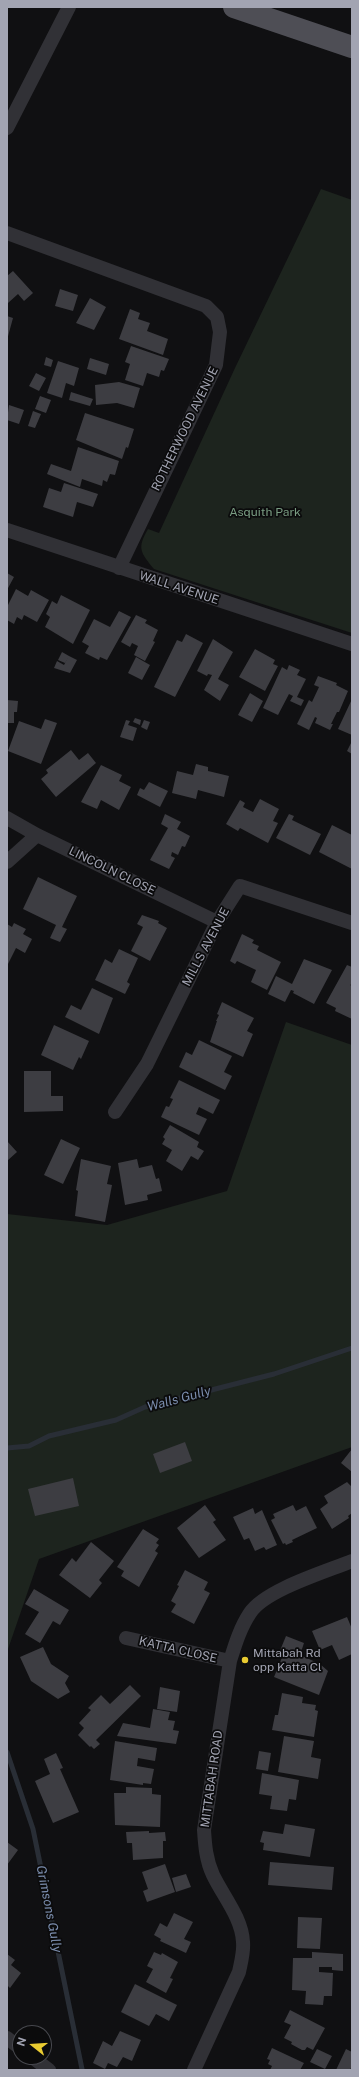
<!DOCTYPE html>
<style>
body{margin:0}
#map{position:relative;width:359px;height:2077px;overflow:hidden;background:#101012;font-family:"Public Sans",sans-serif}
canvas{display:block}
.frame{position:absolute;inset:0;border:8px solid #a2a4b2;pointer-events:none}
.north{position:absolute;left:12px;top:2025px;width:40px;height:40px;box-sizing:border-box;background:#0b0b0c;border:1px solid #47484e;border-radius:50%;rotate:287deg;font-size:11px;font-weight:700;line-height:16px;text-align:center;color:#a2a4b2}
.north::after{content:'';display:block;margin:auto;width:14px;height:18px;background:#e9cb31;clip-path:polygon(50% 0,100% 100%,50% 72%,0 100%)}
</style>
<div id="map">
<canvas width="359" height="2077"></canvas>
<div class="frame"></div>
<div class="north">N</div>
</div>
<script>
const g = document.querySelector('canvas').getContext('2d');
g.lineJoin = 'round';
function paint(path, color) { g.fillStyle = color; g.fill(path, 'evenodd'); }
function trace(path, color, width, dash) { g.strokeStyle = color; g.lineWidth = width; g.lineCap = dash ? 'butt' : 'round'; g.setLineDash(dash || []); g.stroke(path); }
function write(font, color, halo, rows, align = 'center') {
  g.font = font + ' "Public Sans",sans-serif'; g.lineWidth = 3.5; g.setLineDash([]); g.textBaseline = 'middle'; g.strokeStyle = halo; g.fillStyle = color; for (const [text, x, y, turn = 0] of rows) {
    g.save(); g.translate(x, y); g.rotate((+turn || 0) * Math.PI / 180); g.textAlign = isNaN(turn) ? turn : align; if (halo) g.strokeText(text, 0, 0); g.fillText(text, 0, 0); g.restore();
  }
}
const green = new Path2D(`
 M321 189 352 200V633L154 569C140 552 137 548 148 529L159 533 235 368Z
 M286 1022 352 1045V1447L39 1559 7 1652V1214L107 1225 227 1191Z`);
const stream = new Path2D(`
 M7 1448 29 1446 49 1436 116 1420 145 1407 274 1374 352 1348
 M7 1752 33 1829 82 2069`);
const building = new Path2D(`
 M13 271 33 293 24 301 18 294 8 303 7 276Z
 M60 289 78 295 73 311 55 306Z
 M90 298 106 307 94 330 76 323Z
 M130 309 140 313 138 319 150 323 147 331 168 339 163 355 119 339Z
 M7 316 13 318 7 340Z
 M131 346 169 359 164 371 161 370 159 377 147 373 143 386 125 380 130 364 125 362Z
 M46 357 53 360 51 367 44 365Z
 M90 358 109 364 106 375 87 369Z
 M58 361 79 368 74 386 66 383 62 398 47 393Z
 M36 373 46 378 39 391 29 386Z
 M119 382 140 388 134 408 117 403 96 405 95 385Z
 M71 392 93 399 90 406 69 400Z
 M40 396 51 400 46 413 35 409Z
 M9 405 24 410 19 424 7 420Z
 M33 411 41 414 35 428 28 426Z
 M85 413 134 429 128 448 126 447 122 459 76 440Z
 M78 447 119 461 115 475 110 474 107 482 103 480 102 486 82 479 80 487 47 474 51 464 71 471Z
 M64 483 98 494 93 507 77 502 73 517 43 507 49 488 61 492Z
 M7 573 14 577 7 590Z
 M16 589 28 596 31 590 49 600 37 622 24 615 22 620 17 617 14 624 7 620V607Z
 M61 595 90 610 73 644 45 627 50 617 46 614 52 601 57 604Z
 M119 611 131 617 107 660 100 657 99 660 85 653 89 646 82 642 94 619 110 627Z
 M136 615 147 620 145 623 158 630 153 641 155 642 145 661 134 655 138 646 132 643 130 647 121 642Z
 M186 634 203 643 175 697 154 687 177 640 182 642Z
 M213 639 233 652 218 679 229 685 220 701 204 690 212 675 208 674 207 676 197 671Z
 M255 649 275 660 273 664 278 666 265 691 239 677Z
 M62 652 69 656 65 663 58 660Z
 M69 656 77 660 70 673 54 668 57 661 64 665Z
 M136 657 150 665 142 680 128 673Z
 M289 665 300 670 297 675 306 679 297 697 304 700 301 706 290 701 293 696 289 694 278 715 263 708 282 667 287 670Z
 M318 676 337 683 336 685 348 691 339 712H337L331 724H333L330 730 315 723 317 718 315 717 309 730 297 724 309 700 312 702 319 687 314 685Z
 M250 693 263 701 252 722 238 715Z
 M352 699V735L338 729Z
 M7 700 18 701 17 712H14V723H7Z
 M135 718 141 720 140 725 133 722Z
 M45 719 57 723 41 764 8 751 19 721 41 729Z
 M126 720 130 721 128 725 137 728 133 741 120 737Z
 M144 720 150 722 147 730 141 727Z
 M352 741V754L347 751Z
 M71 750 79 760 88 753 96 763 56 797 41 779 48 773 46 770Z
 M196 764 208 767V771L229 776 224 797 198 790 196 799 172 793 177 771 193 775Z
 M101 765 122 775 119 781 131 787 119 810 101 800 97 809 81 802Z
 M149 782 168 791 160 807 137 795 140 788 144 790Z
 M260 799 279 809 273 821 278 823 268 843 240 828 238 831 226 824 240 800 245 803 243 807 253 812Z
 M165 814 181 822 177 829 190 836 185 847 182 846 178 855 172 852 171 856 175 858 169 869 150 860 168 828 161 824Z
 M289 814 294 816 292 820 321 834 310 855 276 838Z
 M332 825 352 835V869L319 852Z
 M38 877 77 896 62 927 67 929 60 942 50 938 56 925 23 909Z
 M142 915 159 921 158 923 167 928 150 961 131 951 143 927 137 924Z
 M14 923 26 929 23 934 32 939 25 953 16 948 7 966V924L12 927Z
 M242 934 254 940 252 943 259 946 257 950 281 962 267 990 251 982 256 970 237 961 235 964 230 961Z
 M119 949 138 958 127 982 130 984 125 994 95 980 105 959 112 963Z
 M304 959 332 970 314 1004 293 993 294 991 291 990 285 1002 268 994 276 976 292 984Z
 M347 965 352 967V984L350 985 352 986V1019L335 1011 336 1008 326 1003Z
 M92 988 113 998 99 1034 65 1017 71 1005 81 1010Z
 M222 1002 254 1018 247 1031 253 1034 243 1057 210 1042 217 1021H216L219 1015 217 1014Z
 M54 1025 89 1041 81 1059 79 1057 73 1070 41 1055Z
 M199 1040 232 1056 224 1072 232 1076 225 1090 179 1067 186 1052 192 1055Z
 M24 1071H51V1096H63V1111L24 1112Z
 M179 1080 220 1100 213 1114 199 1107 196 1114 207 1119 199 1135 161 1117 166 1106 169 1107 173 1099 170 1098Z
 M170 1125 199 1142 197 1147 204 1151 198 1160 191 1156 182 1171 166 1161 172 1150 162 1144 165 1139 163 1137Z
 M61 1139 80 1148 63 1184 44 1175Z
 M7 1141 17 1152 7 1161Z
 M81 1159 111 1166 107 1184 112 1185 105 1222 75 1216 78 1191 76 1190Z
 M137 1159 139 1168 152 1165 156 1179 159 1178 162 1191 147 1195 148 1200 125 1205 118 1163Z
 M185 1442 192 1461 160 1473 153 1454Z
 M352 1449V1472L341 1463Z
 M73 1478 79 1506 35 1516 28 1489Z
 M347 1482 352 1487V1513L348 1516 349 1518 332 1529 320 1509 328 1503 324 1496Z
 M205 1505 216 1520 213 1522 226 1540 199 1558 177 1528Z
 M293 1505 296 1511 306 1506 317 1528 292 1540 293 1542 286 1545 285 1543 283 1544 271 1520 275 1518 273 1514Z
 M253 1508 255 1514 262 1510 277 1545 266 1550 264 1547 255 1551 249 1538 244 1540 233 1517Z
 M143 1529 159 1539 156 1543 159 1545 155 1551 158 1553 139 1587 121 1576 124 1571 117 1567Z
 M91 1542 114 1561 99 1580 102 1583 90 1598 59 1575 72 1558 76 1562Z
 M185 1570 208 1582 204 1590 210 1593 194 1624 171 1612 176 1604 171 1601 179 1586 177 1585Z
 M34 1589 69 1610 60 1625 53 1621 40 1643 25 1634 39 1612 25 1604Z
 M347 1617 352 1629V1654L339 1660 332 1645 320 1650 312 1631Z
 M286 1636 304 1643 300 1655 320 1664 328 1671 319 1695 274 1677 283 1655 279 1653Z
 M43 1647 51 1664 69 1676 65 1683 70 1692 58 1699 31 1681 20 1657Z
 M130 1685 141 1696 96 1740 100 1744 94 1749 91 1746 90 1747 78 1735 84 1728 79 1723 91 1710 88 1708 101 1695 110 1704Z
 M160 1687 180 1691 177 1712 157 1709Z
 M282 1693 303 1697 302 1703 316 1705 315 1710 318 1711 314 1737 272 1730 275 1715H278Z
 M153 1709 170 1712 168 1720 175 1721 173 1730 179 1731 176 1744 117 1736 123 1723 150 1728Z
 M284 1736 314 1741 311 1757 321 1759 318 1779 278 1772Z
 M115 1741 157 1748 155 1761 138 1758 137 1766 154 1769 151 1784 143 1783V1785L110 1780Z
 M259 1751 271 1753 268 1771 256 1769Z
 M56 1753 63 1768 60 1769 79 1812 53 1823 35 1781 50 1774 44 1759Z
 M262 1773 299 1780 296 1800 289 1799 287 1811 270 1809 272 1796 259 1794Z
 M126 1787 152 1788V1794L161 1795 160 1827 115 1825 114 1793H126Z
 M285 1824 315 1829 310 1857 263 1850 264 1843 260 1842 263 1831 283 1834Z
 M149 1831V1833L165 1832 166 1841H163V1858L133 1860 132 1843H127L126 1832Z
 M7 1842 18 1850 7 1865Z
 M270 1862 334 1867 332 1890 268 1885Z
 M165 1864 175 1892 147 1902 143 1891 148 1889 142 1872Z
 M186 1874 191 1887 176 1892 172 1878Z
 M174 1913 193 1922 184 1939 191 1942 186 1953 160 1941 161 1939 154 1935 160 1923 167 1927Z
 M298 1917 322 1918 320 1949 297 1948Z
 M154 1952 161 1955 162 1953 178 1962 170 1978 173 1979 166 1993 146 1982 153 1969 147 1966Z
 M312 1952 343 1954V1971L332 1970V1967H319V1972L333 1973 332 1996H324L323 2005 305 2004 306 1991 292 1990 293 1958H312Z
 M7 1954 15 1960 11 1965 21 1973 10 1988 7 1985Z
 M135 1984 177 2005 169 2021 156 2014 149 2026 121 2012Z
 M290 2010 325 2028 313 2050 307 2047 305 2050H302L291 2044 292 2042 284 2038 291 2025 284 2022Z
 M120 2031 141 2040 132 2061 123 2057 117 2067 108 2063 105 2069 93 2063 103 2041 112 2046Z
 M272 2048 304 2063 300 2070H270L272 2066 268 2064 270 2060 267 2059Z
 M317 2049 332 2056 325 2069 310 2062Z
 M346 2049 352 2052V2066L350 2070H336Z`);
const street = new Path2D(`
 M7 128 69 7
 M7 233 206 306 217 317 220 332 216 365 119 568
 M7 530 352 644
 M7 818 37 835 217 922
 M7 862 37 835
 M115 1112 147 1064 217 922 240 886 352 923
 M126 1638 230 1661
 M7 2038 20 2048
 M32 2057 49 2070
 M194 2070 239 1972C241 1962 244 1952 243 1942 242 1918 223 1896 213 1875 206 1860 205 1845 204 1830L230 1661C235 1645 240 1628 250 1613 265 1590 325 1572 352 1561`);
const primary = new Path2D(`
 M234 7 352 47`);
const markers = [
 [245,1660,4,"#e9cb31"]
];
const streetNames = [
 ["ROTHERWOOD AVENUE",185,429,-64],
 ["WALL AVENUE",179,588,18],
 ["LINCOLN CLOSE",112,871,26],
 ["MILLS AVENUE",206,947,-62],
 ["KATTA CLOSE",178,1650,13],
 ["MITTABAH ROAD",212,1779,-82]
];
const parkNames = [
 ["Asquith Park",265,512]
];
const poiNames = [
 ["Mittabah Rd",253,1653],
 ["opp Katta Cl",253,1667]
];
const waterNames = [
 ["Walls Gully",179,1399,-15],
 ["Grimsons Gully",49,1909,79]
];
paint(green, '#1d241e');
trace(stream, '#292e36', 5);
paint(building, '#3d3d42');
trace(street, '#313136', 14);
trace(primary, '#4e4e55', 22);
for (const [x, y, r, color] of markers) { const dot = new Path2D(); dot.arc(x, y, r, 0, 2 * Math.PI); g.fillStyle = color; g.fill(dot); trace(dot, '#0b0b0c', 1.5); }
write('12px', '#a2a4b2', '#0b0b0c', streetNames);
write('12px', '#799c82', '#0b0b0c', parkNames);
write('12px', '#a2a4b2', '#0b0b0c', poiNames, 'left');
write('italic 13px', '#7a8cac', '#0b0b0c', waterNames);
</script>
